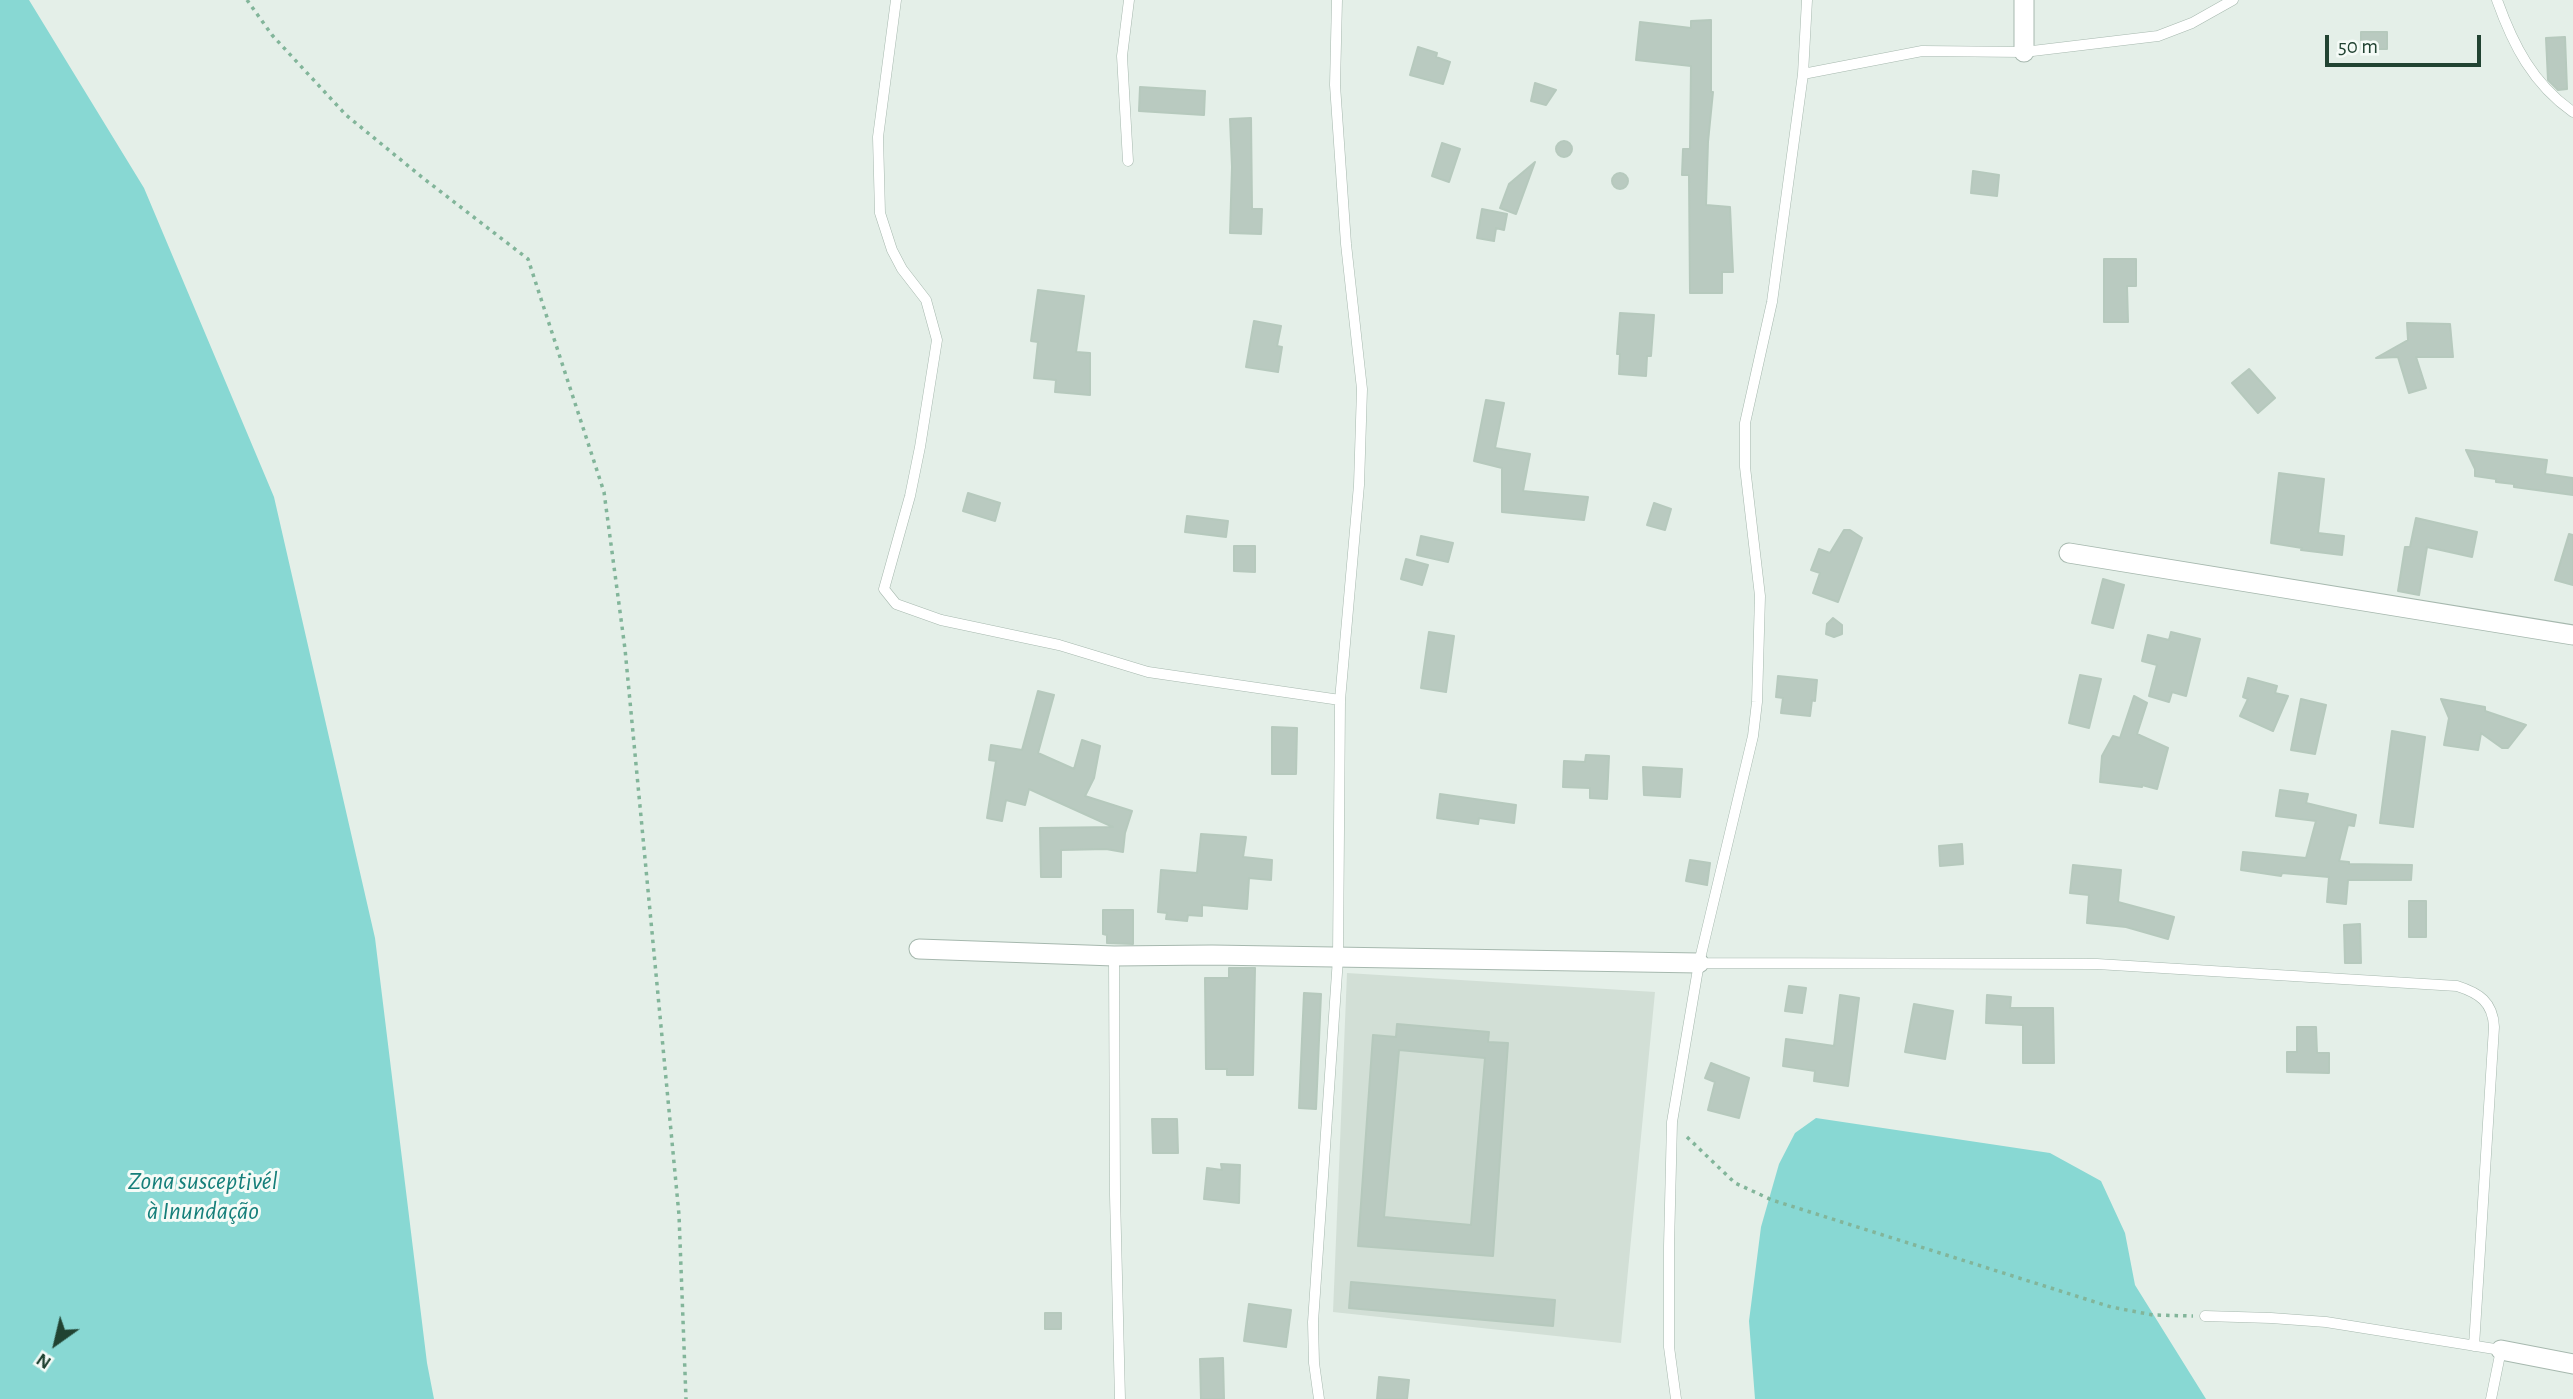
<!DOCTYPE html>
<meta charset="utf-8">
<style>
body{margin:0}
#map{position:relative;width:2573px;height:1399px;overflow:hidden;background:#e4efe8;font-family:"Alegreya Sans",sans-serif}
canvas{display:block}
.north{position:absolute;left:21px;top:1308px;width:70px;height:70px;-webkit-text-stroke:5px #f5fbf7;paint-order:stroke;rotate:214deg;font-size:19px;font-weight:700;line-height:28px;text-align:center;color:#214332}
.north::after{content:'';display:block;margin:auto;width:24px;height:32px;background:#214332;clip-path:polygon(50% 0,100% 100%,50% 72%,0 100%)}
.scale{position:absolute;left:2325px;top:35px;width:156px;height:32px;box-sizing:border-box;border:4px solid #214332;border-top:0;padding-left:9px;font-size:21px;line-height:24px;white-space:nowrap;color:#214332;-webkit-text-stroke:5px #f5fbf7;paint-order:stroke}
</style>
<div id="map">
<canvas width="2573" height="1399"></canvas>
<div class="north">N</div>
<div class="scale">50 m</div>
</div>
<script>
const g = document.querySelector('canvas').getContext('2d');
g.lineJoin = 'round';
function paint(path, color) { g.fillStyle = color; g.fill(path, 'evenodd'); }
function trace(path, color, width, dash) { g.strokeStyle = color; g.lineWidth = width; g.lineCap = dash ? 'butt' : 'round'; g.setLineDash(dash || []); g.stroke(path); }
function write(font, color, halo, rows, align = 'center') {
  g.font = font + ' "Alegreya Sans",sans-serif'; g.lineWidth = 6; g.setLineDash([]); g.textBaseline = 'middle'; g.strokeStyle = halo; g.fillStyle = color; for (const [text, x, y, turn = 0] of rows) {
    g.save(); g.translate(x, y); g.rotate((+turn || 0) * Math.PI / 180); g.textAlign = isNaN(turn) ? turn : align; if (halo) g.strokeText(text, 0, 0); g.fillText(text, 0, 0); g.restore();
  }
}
const built = new Path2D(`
 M1347 973 1655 992 1621 1343 1333 1312Z`);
const water = new Path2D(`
 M0 0H29L144 188 274 497 375 938 427 1363 434 1399H0Z
 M1816 1118 2050 1153 2101 1181 2125 1233 2135 1285 2206 1399H1755L1749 1321 1761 1227 1779 1164 1795 1133Z`);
const building = new Path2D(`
 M1711 20V92H1713L1708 142 1706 205 1730 207 1733 272H1722V293H1690L1689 175H1682L1683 149H1690L1691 66 1636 60 1640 22 1691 28V21Z
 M2361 32H2387V49H2361Z
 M2565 37 2567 89 2558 90 2548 80 2546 38Z
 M1418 47 1437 53 1436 57 1450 62 1443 84 1410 75Z
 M1535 83 1556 90 1546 105 1531 101Z
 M1140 87 1205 91 1204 115 1139 111Z
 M1251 118 1252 209H1262L1261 234 1230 233 1232 167 1230 119Z
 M1556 149a8 8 0 1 1 16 0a8 8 0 1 1-16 0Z
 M1442 143 1460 149 1449 182 1432 176Z
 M1535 162 1516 214 1500 208 1509 184Z
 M1973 171 1999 175 1997 196 1971 193Z
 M1612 181a8 8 0 1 1 16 0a8 8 0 1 1-16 0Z
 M1482 209 1507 214 1504 230 1496 228 1494 241 1477 238Z
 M2104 259H2136V286H2127L2128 322H2104Z
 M1038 290 1084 296 1076 352 1090 353V395L1055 392 1056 380 1034 378 1038 342 1031 341Z
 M1620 313 1654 315 1651 356H1647L1646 376 1619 374 1620 354H1617Z
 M1254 321 1281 326 1277 346 1282 347 1278 372 1246 367Z
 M2407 323 2450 324 2453 357H2416L2426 388 2409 393 2398 357 2376 358 2408 340Z
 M2249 369 2275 398 2258 413 2232 383Z
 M1486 400 1504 403 1495 448 1530 454 1523 491 1588 497 1584 520 1502 512V468L1474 461Z
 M2466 450 2547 460 2545 474 2573 478V495L2514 487V484L2496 482V479L2475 476V469Z
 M2279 473 2324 479 2318 533 2344 536 2342 555 2301 550 2302 548 2271 543Z
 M968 493 1000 503 995 521 963 511Z
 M1654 503 1671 509 1665 530 1647 525Z
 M1187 516 1228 521 1226 537 1185 532Z
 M2416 518 2477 532 2472 557 2427 547 2419 595 2398 591 2405 547H2410Z
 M1844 530H1850L1862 538 1838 602 1813 593 1820 573 1811 570 1819 549 1830 553Z
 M2569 534 2573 535V585L2555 580Z
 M1421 536 1453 543 1448 562 1417 555Z
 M1234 546H1255V572L1234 571Z
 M1406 559 1428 565 1422 585 1401 579Z
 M2103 579 2124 585 2113 628 2092 623Z
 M1833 618 1842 625V634L1834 637 1826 634 1827 624Z
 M1429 632 1454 636 1446 692 1421 688Z
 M2171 632 2200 639 2186 696 2172 692 2169 702 2149 696 2157 665 2142 661 2148 635 2169 640Z
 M2080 675 2101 679 2089 728 2069 723Z
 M1778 676 1817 680 1815 701 1812 700 1810 716 1781 713 1783 698 1776 697Z
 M2248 678 2277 686 2275 693 2288 696 2273 731 2240 716 2248 699 2243 697Z
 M1038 691 1054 695 1038 753 1074 769 1082 740 1100 746 1094 778 1085 796 1132 811 1125 833 1123 852 1106 849 1061 850V877H1041L1040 828 1113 827 1029 789 1025 805 1006 800 1002 821 987 818 996 761 989 760 991 745 1022 750Z
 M2134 696 2147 703 2137 734 2168 748 2157 789 2142 785V787L2100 782 2102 756 2113 736 2120 738Z
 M2301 699 2326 705 2315 754 2291 750Z
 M2441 699 2485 707V711L2526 725 2508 748H2502L2481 733 2478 750 2444 745 2449 718Z
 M1272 727 1297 728 1296 774H1272Z
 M2392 731 2425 737 2413 827 2380 823Z
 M1586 755 1609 756 1607 799 1590 798V788L1563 787 1564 761 1585 762Z
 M1643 767 1682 769 1680 797 1644 795Z
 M2280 790 2308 794 2306 803 2356 815 2354 826 2348 825 2339 861 2349 862V864L2412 865 2411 880H2348L2346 904 2327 902 2329 877 2282 873 2281 876 2241 870 2243 852 2306 858 2316 821 2276 816Z
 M1440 794 1516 805 1514 823 1479 818 1478 824 1437 818Z
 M1201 834 1246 837 1243 857 1272 860 1271 880 1249 878 1247 909 1202 905V916L1188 915 1187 921 1166 919 1167 913 1158 912 1161 870 1197 873Z
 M1962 844 1963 864 1940 866 1939 846Z
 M1690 860 1710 863 1707 885 1686 881Z
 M2073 865 2121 870 2118 902 2174 917 2168 939 2126 927 2087 923 2089 895 2070 893Z
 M2409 901H2426V937H2409Z
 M1103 910H1133V944L1107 943V935L1103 934Z
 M2360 924 2361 963H2345L2344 925Z
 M1229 968H1255L1253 1075H1227V1069H1206L1205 978H1229Z
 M1789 986 1806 988 1802 1013 1785 1011Z
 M1304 993 1321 994 1316 1109 1299 1108Z
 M1840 995 1859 998 1848 1086 1814 1081 1815 1071 1783 1066 1786 1039 1834 1046Z
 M1987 995 2011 997 2010 1008H2053L2054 1063H2023V1025L1986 1023Z
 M1914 1004 1953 1011 1945 1059 1905 1052Z
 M1397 1024 1489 1032 1488 1042 1508 1043 1493 1256 1358 1246 1373 1035 1396 1037ZM1399 1050 1485 1058 1471 1225 1384 1217Z
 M2297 1027H2316L2317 1053H2329V1073L2287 1072V1052H2297Z
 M1711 1063 1749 1078 1739 1118 1708 1110 1715 1082 1705 1078Z
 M1152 1119H1177L1178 1153H1153Z
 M1221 1164 1240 1165 1239 1203 1204 1199 1207 1168 1222 1170Z
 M1351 1282 1555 1300 1553 1326 1349 1308Z
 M1249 1304 1291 1310 1286 1347 1244 1341Z
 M1045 1313H1061V1329H1045Z
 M1223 1358 1224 1399H1201L1200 1359Z
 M1379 1377 1409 1380 1407 1399H1377Z`);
const path = new Path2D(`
 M247 0 272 35 346 115 423 178 528 259 604 492 625 649 679 1215 686 1399
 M1687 1137 1735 1183 1772 1200 2111 1307 2153 1315 2193 1316`);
const lane = new Path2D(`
 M896 0 878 137 880 213 892 250 902 269 926 300 937 340 920 447 910 496 884 589 896 604 941 620 1059 645 1148 672 1340 700
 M2497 0C2513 45 2533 84 2573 112
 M1803 74 1922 51 2024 52 2158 36 2192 23 2233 0
 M1128 161 1122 56 1129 0
 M1114 956 1115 1195 1120 1399
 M1699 963 2097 964 2457 986C2479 993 2493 1002 2494 1027L2474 1346
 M2205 1316 2271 1318 2326 1322 2501 1350 2491 1399
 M1319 1399 1314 1363 1313 1322 1338 958 1340 700 1359 485 1362 389 1346 244 1335 85 1337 0
 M1676 1399 1669 1347V1246L1672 1122 1699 963 1753 736 1757 702 1760 596 1745 467V423L1772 302 1803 74 1807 0`);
const street = new Path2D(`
 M2024 0V52
 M2069 553 2573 635
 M919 949 1114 956 1212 955 1699 963
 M2501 1350 2573 1364`);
const waterNames = [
 ["Zona susceptivél",203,1181],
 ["à Inundação",203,1211]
];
paint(built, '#d2dfd6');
paint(water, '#88d8d3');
paint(building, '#b9cac0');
trace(building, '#b6c9bd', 2);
trace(lane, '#a6b8ae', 11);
trace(street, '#a6b8ae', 21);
trace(path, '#82b59a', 3.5, [3.5, 5]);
trace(lane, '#fff', 10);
trace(street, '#fff', 19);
write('italic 26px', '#157f7a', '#f5fbf7', waterNames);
</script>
